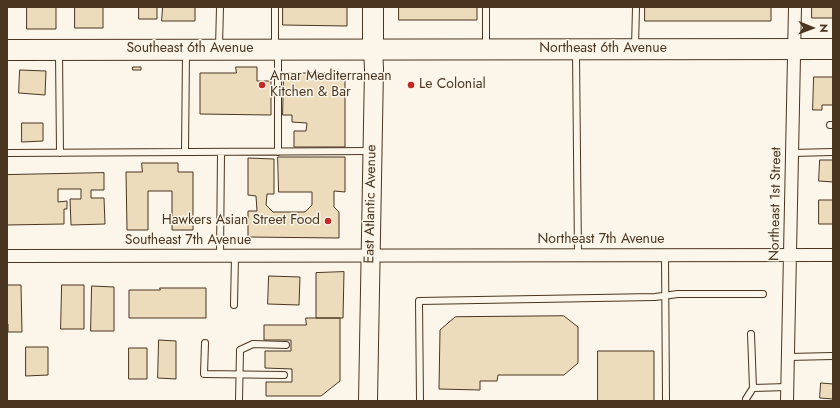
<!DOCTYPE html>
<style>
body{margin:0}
#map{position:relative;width:840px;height:408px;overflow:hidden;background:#fbf6e9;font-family:Jost,sans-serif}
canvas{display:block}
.frame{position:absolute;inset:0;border:8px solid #4a3520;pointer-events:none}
.north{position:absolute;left:792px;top:8px;width:40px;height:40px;-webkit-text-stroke:3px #fbf6e9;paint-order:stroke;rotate:91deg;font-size:11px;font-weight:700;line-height:16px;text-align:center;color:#4a3520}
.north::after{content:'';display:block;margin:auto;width:14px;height:18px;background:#4a3520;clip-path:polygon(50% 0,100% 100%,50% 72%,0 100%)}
</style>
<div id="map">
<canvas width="840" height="408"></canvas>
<div class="frame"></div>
<div class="north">N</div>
</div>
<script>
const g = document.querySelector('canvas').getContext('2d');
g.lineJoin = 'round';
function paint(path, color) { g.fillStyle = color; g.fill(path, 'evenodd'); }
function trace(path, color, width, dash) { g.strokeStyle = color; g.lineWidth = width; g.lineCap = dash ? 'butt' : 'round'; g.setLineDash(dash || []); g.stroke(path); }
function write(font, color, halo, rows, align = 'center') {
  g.font = font + ' Jost,sans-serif'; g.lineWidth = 3; g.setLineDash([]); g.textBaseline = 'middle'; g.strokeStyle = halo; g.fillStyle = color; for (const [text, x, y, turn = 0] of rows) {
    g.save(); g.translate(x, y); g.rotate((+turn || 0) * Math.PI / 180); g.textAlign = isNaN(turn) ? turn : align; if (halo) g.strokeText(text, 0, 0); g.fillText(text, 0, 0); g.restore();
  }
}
const building = new Path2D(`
 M27 7H56V29H27Z
 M75 7H103V28H75Z
 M139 7H157V19H139Z
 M163 7H195V21H162Z
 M283 7H347V26L283 25Z
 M399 7H477V20H399Z
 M645 7H771V21H645Z
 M812 7H833V18H812Z
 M133 67H141V70H133Z
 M236 67H257V81H271V115L200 114V73H236Z
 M20 70 46 71 45 95 19 93Z
 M284 73H345V147H294V131H306L307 123 292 122V115H283Z
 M814 77H833V105H822V110H813Z
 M22 123H43V141L22 142Z
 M278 157H345V192L334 191V207L339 212V238L248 237V211H257L256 196 248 195V158L274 159V194H267L266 205 273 212H305L312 205V192H279Z
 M820 160H833V182L819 181Z
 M142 163H178V172H193V230H172V191H148V230H127L126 172H142Z
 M104 173V190H91V198H104L105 224 71 225 70 199H81V189H58V202L67 201V209H64V224L7 225V175Z
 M819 200H833V224H819Z
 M344 272 343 318H316V273Z
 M269 276 300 277 299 305 268 304Z
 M7 285H21L22 332H8V324H7Z
 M62 285H84V329H61Z
 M92 286 114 287V331H91Z
 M160 288H206V318H129V290H160Z
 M564 316 578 327V363L564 375H498L497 381H480V390L439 389 440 330 455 317Z
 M306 318H340V381L321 396H266V382H292V369L265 368V351H291V340H264V325H306Z
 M159 340 176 341V379L158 378Z
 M26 347H48V375L26 376Z
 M129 348H147V379H129Z
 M598 351H654V401H598Z
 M821 383 833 384V399L820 398Z`);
const service = new Path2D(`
 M219 47 220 7
 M275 47V7
 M486 47V7
 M635 47 636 7
 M278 51V152
 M576 52 578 255
 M59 53 60 153
 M830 125H833
 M185 152 186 53
 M7 153 371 151
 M792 153 833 152
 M665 255 666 401
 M220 256 221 152
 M234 305 235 256
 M751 334 753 388 787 387
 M205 343 204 374 284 375
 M788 357 833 356
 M239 401 240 350 253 344 286 345
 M420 401 419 301 655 297 678 294H763
 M746 401V399L753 388`);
const minor = new Path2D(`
 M7 256 833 255
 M787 401 795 7`);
const secondary = new Path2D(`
 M368 401 374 69 373 49`);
const primary = new Path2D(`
 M373 49V7
 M7 50 833 49`);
const markers = [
 [262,85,4,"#c62828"],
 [411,85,4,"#c62828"],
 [328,221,4,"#c62828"]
];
const streetNames = [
 ["Southeast 6th Avenue",190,49],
 ["Northeast 6th Avenue",603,49],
 ["East Atlantic Avenue",371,204,-89],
 ["Northeast 1st Street",776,204,-89],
 ["Northeast 7th Avenue",601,240],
 ["Southeast 7th Avenue",188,241]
];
const poiNames = [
 ["Amar Mediterranean",270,77],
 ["Kitchen & Bar",270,93],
 ["Le Colonial",419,85],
 ["Hawkers Asian Street Food",320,221,"right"]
];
paint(building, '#ecdcbc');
trace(building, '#4a3520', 1);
trace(service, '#4a3520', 8);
trace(minor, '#4a3520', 14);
trace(secondary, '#4a3520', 20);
trace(primary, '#4a3520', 22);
trace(service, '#fbf6e9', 6);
trace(minor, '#fbf6e9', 12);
trace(secondary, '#fbf6e9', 18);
trace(primary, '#fbf6e9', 20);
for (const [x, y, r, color] of markers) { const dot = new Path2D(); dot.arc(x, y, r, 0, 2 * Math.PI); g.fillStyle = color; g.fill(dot); trace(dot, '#fbf6e9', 1.5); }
write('14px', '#4a3520', '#fbf6e9', streetNames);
write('14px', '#4a3520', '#fbf6e9', poiNames, 'left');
</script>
